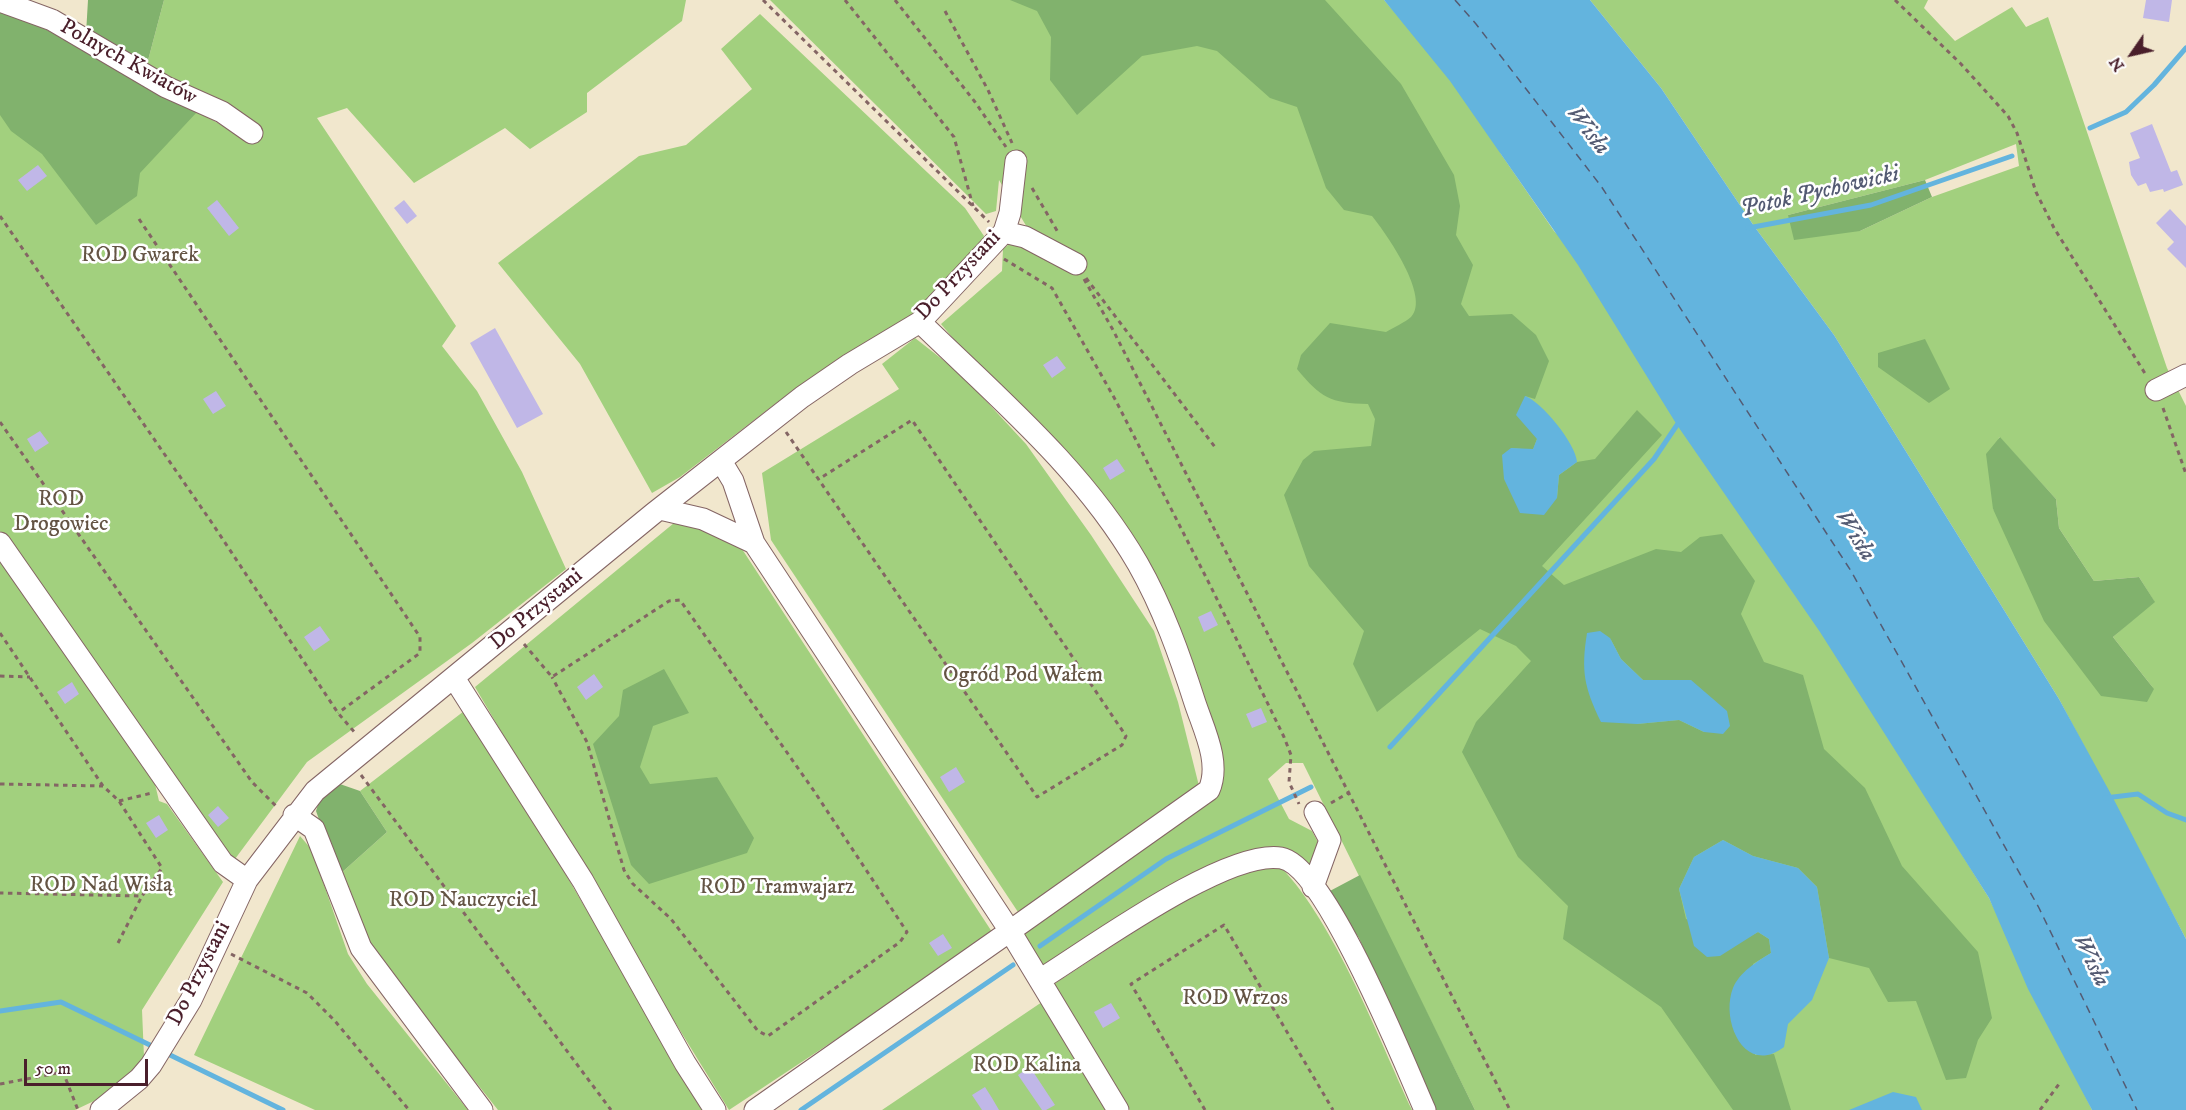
<!DOCTYPE html>
<meta charset="utf-8">
<style>
body{margin:0}
#map{position:relative;width:2186px;height:1110px;overflow:hidden;background:#f1e7cd;font-family:"IM FELL DW Pica",serif}
canvas{display:block}
.north{position:absolute;left:2102px;top:24px;width:60px;height:60px;-webkit-text-stroke:4px #fff;paint-order:stroke;rotate:236deg;font-size:16px;font-weight:700;line-height:24px;text-align:center;color:#4a1f2b}
.north::after{content:'';display:block;margin:auto;width:21px;height:27px;background:#4a1f2b;clip-path:polygon(50% 0,100% 100%,50% 72%,0 100%)}
.scale{position:absolute;left:24px;top:1059px;width:124px;height:27px;box-sizing:border-box;border:3px solid #4a1f2b;border-top:0;padding-left:8px;font-size:18px;line-height:21px;white-space:nowrap;color:#4a1f2b;-webkit-text-stroke:4px #fff;paint-order:stroke}
</style>
<div id="map">
<canvas width="2186" height="1110"></canvas>
<div class="north">N</div>
<div class="scale">50 m</div>
</div>
<script>
const g = document.querySelector('canvas').getContext('2d');
g.lineJoin = 'round';
function paint(path, color) { g.fillStyle = color; g.fill(path, 'evenodd'); }
function trace(path, color, width, dash) { g.strokeStyle = color; g.lineWidth = width; g.lineCap = dash ? 'butt' : 'round'; g.setLineDash(dash || []); g.stroke(path); }
function write(font, color, halo, rows, align = 'center') {
  g.font = font + ' "IM FELL DW Pica",serif'; g.lineWidth = 5; g.setLineDash([]); g.textBaseline = 'middle'; g.strokeStyle = halo; g.fillStyle = color; for (const [text, x, y, turn = 0] of rows) {
    g.save(); g.translate(x, y); g.rotate((+turn || 0) * Math.PI / 180); g.textAlign = isNaN(turn) ? turn : align; if (halo) g.strokeText(text, 0, 0); g.fillText(text, 0, 0); g.restore();
  }
}
const green = new Path2D(`
 M164 0H686L682 21 587 93V112L530 149 505 128 414 183 347 108 317 118 456 326 442 346 477 391 522 472 566 569 472 643 307 762 235 859 216 839 0 531V12L30 21 227 128 146 68Z
 M770 0H1384L1440 64 1495 137 1501 154 1554 231 1573 250 1857 686 1989 898 2092 1110H1475L1303 763H1286L1268 779 1289 819 1312 831 1322 850 1315 868 1264 852 1058 966 1039 967 1022 939 1028 925 1220 791 1216 748 1154 579 941 324 1002 271 1003 249 1028 229 999 180 996 211 986 214Z
 M1590 0H1928L1924 8 1955 41 2012 7 2026 27 2048 17 2167 368 2186 406V939L2059 699 1834 335 1754 226 1661 88ZM2016 144 2019 166 1932 197 1860 231 1788 215 1925 180ZM1999 437 2056 499 2059 528 2094 581 2139 577 2154 601 2113 637 2154 689 1993 509Z
 M760 14 965 208 984 236 979 249 921 311 792 391 680 477 652 493 580 364 498 263 639 156 686 145 752 89 721 49Z
 M915 338 961 374 1026 444 1091 535 1154 631 1178 702 1199 786 1018 912 771 540 762 473 899 389 882 364Z
 M674 523 717 532 740 546 994 935 729 1110 601 902 475 687Z
 M0 556 155 784 159 801 167 804 223 882 142 1010 144 1057 113 1092 75 1110H0Z
 M468 708 704 1110H498L381 963 364 934 339 875 387 832 360 791Z
 M300 836 312 850 348 954 367 984 468 1110H315L194 1055Z
 M1249 864 1280 866C1336 925 1377 1035 1412 1110H1130L1054 984 1205 886Z
 M1042 1002 1106 1110H882Z`);
const forest = new Path2D(`
 M88 0H164L146 68 86 34Z
 M1010 0H1325L1401 84 1454 175 1460 206 1456 235 1473 265 1461 304 1469 316 1512 314 1536 335 1549 361 1535 399 1525 396 1537 439 1533 450 1511 448 1557 498 1559 475 1577 462 1595 459 1637 410 1662 435 1542 566 1564 585 1656 549 1681 552 1700 537 1722 534 1755 581 1741 614 1764 662 1803 675 1824 749 1865 788 1902 866 1978 952 1992 1018 1978 1040 1966 1078 1946 1080 1916 1001 1888 1002 1869 968 1829 958 1817 887 1798 868 1753 856 1723 840 1694 857 1679 889 1686 919 1745 939 1758 932 1769 939 1771 953 1753 964 1755 1055 1774 1054 1791 1110H1733L1661 1007 1563 939 1568 906 1518 857 1462 752 1476 722 1531 661 1516 646 1480 629 1377 712 1353 664 1364 631 1309 566 1284 495 1303 460 1314 451 1371 446 1375 419 1368 404C1330 403 1321 398 1297 369L1301 355 1330 323 1386 332C1394 327 1404 323 1411 317 1431 297 1386 233 1372 216L1344 210 1326 188 1297 107 1270 98 1217 51 1197 46 1142 56 1077 115 1050 80 1051 37 1037 11ZM1610 638 1621 659 1643 680H1691L1704 732 1679 720 1637 724Z
 M0 12 30 21 197 112 140 173 137 196 96 225 42 154 11 131 0 115Z
 M1925 180 1932 197 1860 231 1794 240 1788 215Z
 M1925 339 1950 389 1929 403 1878 367V353Z
 M2000 437 2056 499 2059 528 2094 581 2139 577 2155 602 2113 637 2154 689 2147 702 2101 696 2044 621 1993 509 1986 454Z
 M664 669 689 713 653 726 640 767 650 784 717 777 754 838 747 853 649 884 631 865 593 744 619 716 623 690Z
 M337 783 360 791 387 832 339 875 316 811 320 798Z
 M1360 875 1475 1110H1434L1359 938 1328 892Z`);
const water = new Path2D(`
 M1384 0H1590L1661 88 1754 226 1834 335 2059 699 2112 796 2186 939V1110H2092L2028 989 1989 898 1820 632 1677 425 1578 265 1450 81Z
 M1525 396C1542 402 1576 444 1577 462L1559 475 1557 498 1544 515 1520 513 1504 479 1502 455 1511 448 1533 449 1537 439 1516 415Z
 M1600 631 1610 638 1621 659 1643 680H1691L1727 711 1730 726 1723 734 1704 732 1679 720 1637 724 1601 722C1584 687 1581 671 1587 633Z
 M1723 840 1753 856 1798 868 1817 887 1829 958 1812 1000 1788 1024 1784 1047C1745 1077 1720 1021 1733 988 1739 973 1757 961 1771 953L1769 939 1758 932 1720 956 1707 957 1694 946 1679 889 1694 857Z
 M1893 1092 1916 1097 1922 1110H1849Z`);
const stream = new Path2D(`
 M2090 128 2126 112 2154 85 2186 48
 M1748 228 1871 205 2012 156
 M1390 747 1654 459 1677 425
 M2105 798 2138 794 2167 813 2186 820
 M1040 946 1166 859 1311 787
 M0 1011 61 1002 154 1047
 M168 1054 283 1110
 M801 1110 1013 965`);
const ferry = new Path2D(`
 M1455 0 1476 24 1601 186 1851 571 2039 908 2137 1110`);
const building = new Path2D(`
 M2146 0H2172L2169 22 2143 18Z
 M2152 124 2171 172 2177 170 2183 185 2164 192 2163 189 2150 192 2146 183 2138 186 2131 175 2129 162 2140 158 2130 133Z
 M38 165 47 176 27 191 18 180Z
 M217 200 239 228 229 236 207 208Z
 M404 200 417 216 407 224 394 208Z
 M2170 209 2186 226V268L2167 249 2174 242 2156 223Z
 M495 328 543 414 517 428 470 343Z
 M1057 356 1066 368 1052 378 1043 365Z
 M216 391 226 406 213 414 203 399Z
 M40 431 49 443 35 452 27 439Z
 M1117 459 1125 471 1110 480 1103 468Z
 M1211 611 1218 625 1204 632 1198 617Z
 M320 626 330 640 314 651 304 637Z
 M594 674 603 687 586 700 577 687Z
 M72 682 79 694 65 704 57 692Z
 M1261 708 1267 722 1252 728 1246 714Z
 M956 767 965 782 949 792 940 777Z
 M218 806 229 818 218 827 208 815Z
 M159 815 168 830 156 838 146 823Z
 M943 934 952 948 938 956 929 943Z
 M1111 1003 1120 1018 1103 1028 1094 1012Z
 M1030 1067 1055 1105 1046 1110H1042L1018 1075Z
 M985 1087 992 1098 999 1110H982L972 1095Z`);
const path = new Path2D(`
 M763 0 989 222
 M845 0 954 137 973 206
 M895 0 975 102 1006 147
 M1895 0 1961 64 2008 116 2017 133 2036 192 2054 228 2146 375
 M945 11 988 90 1012 143
 M1032 188 1059 234
 M0 216 212 523 338 713 356 734
 M139 219 420 637V653L338 713
 M1004 259 1052 288 1116 401 1211 587 1284 737 1291 755 1289 782 1299 804
 M1086 278 1215 447
 M1084 279 1113 330 1510 1110
 M2163 408 2186 474
 M0 422 252 782 277 807
 M786 432 1037 797 1122 745 1126 736 912 420 819 479
 M0 633 103 786 119 801 162 868 142 896 0 893
 M524 644 552 677 669 601 680 600 814 791 907 932 900 942 768 1036 758 1031 671 919 632 883 624 870 587 742 552 677
 M0 676 30 677
 M361 775 611 1110
 M0 784 103 786
 M119 801 152 793
 M1331 803 1350 792
 M118 943 142 896
 M231 954 307 993 335 1021 409 1110
 M0 1084 63 1072 78 1110
 M1205 1110 1131 984 1224 925 1333 1110
 M2040 1110 2059 1084`);
const minor = new Path2D(`
 M0 1 52 20 166 87 222 112 252 133
 M1004 232 1025 237 1076 264
 M920 322C998 398 1083 469 1138 564 1163 608 1180 656 1195 703 1204 730 1221 763 1209 790L1010 931 1118 1110
 M2156 390 2186 375
 M721 461 733 481 754 543
 M660 509 703 519 754 543 1010 931 755 1110
 M0 543 223 863 247 880
 M454 678 583 881 685 1063 715 1110
 M294 815 314 829 361 948 482 1110
 M1313 887 1330 840 1315 812
 M1041 979C1091 948 1226 849 1281 858 1326 866 1405 1065 1425 1110
 M101 1110 139 1079 151 1065 191 1000 247 880 315 791 654 513 802 397 850 364 920 322 1004 232 1010 213 1016 161`);
const streetNames = [
 ["Polnych Kwiatów",128,63,29],
 ["Do Przystani",959,276,-47],
 ["Do Przystani",537,610,-40],
 ["Do Przystani",200,974,-63]
];
const parkNames = [
 ["ROD Gwarek",140,256],
 ["ROD",61,500],
 ["Drogowiec",61,525],
 ["Ogród Pod Wałem",1023,676],
 ["ROD Nad Wisłą",101,886],
 ["ROD Tramwajarz",777,888],
 ["ROD Nauczyciel",463,901],
 ["ROD Wrzos",1235,999],
 ["ROD Kalina",1027,1066]
];
const waterNames = [
 ["Wisła",1587,131,52],
 ["Potok Pychowicki",1820,193,-13],
 ["Wisła",1854,536,58],
 ["Wisła",2090,961,64]
];
paint(green, '#a2d07e');
paint(forest, '#81b26d');
paint(water, '#63b4de');
trace(stream, '#63b4de', 5);
trace(ferry, '#545b73', 1.5, [8, 6]);
paint(building, '#c0b7e7');
trace(minor, '#846564', 23);
trace(path, '#846564', 3, [4.5, 4.5]);
trace(minor, '#fff', 21);
write('22px', '#4a1f2b', '#fff', streetNames);
write('22px', '#645444', '#fff', parkNames);
write('italic 24px', '#545b73', '#fff', waterNames);
</script>
